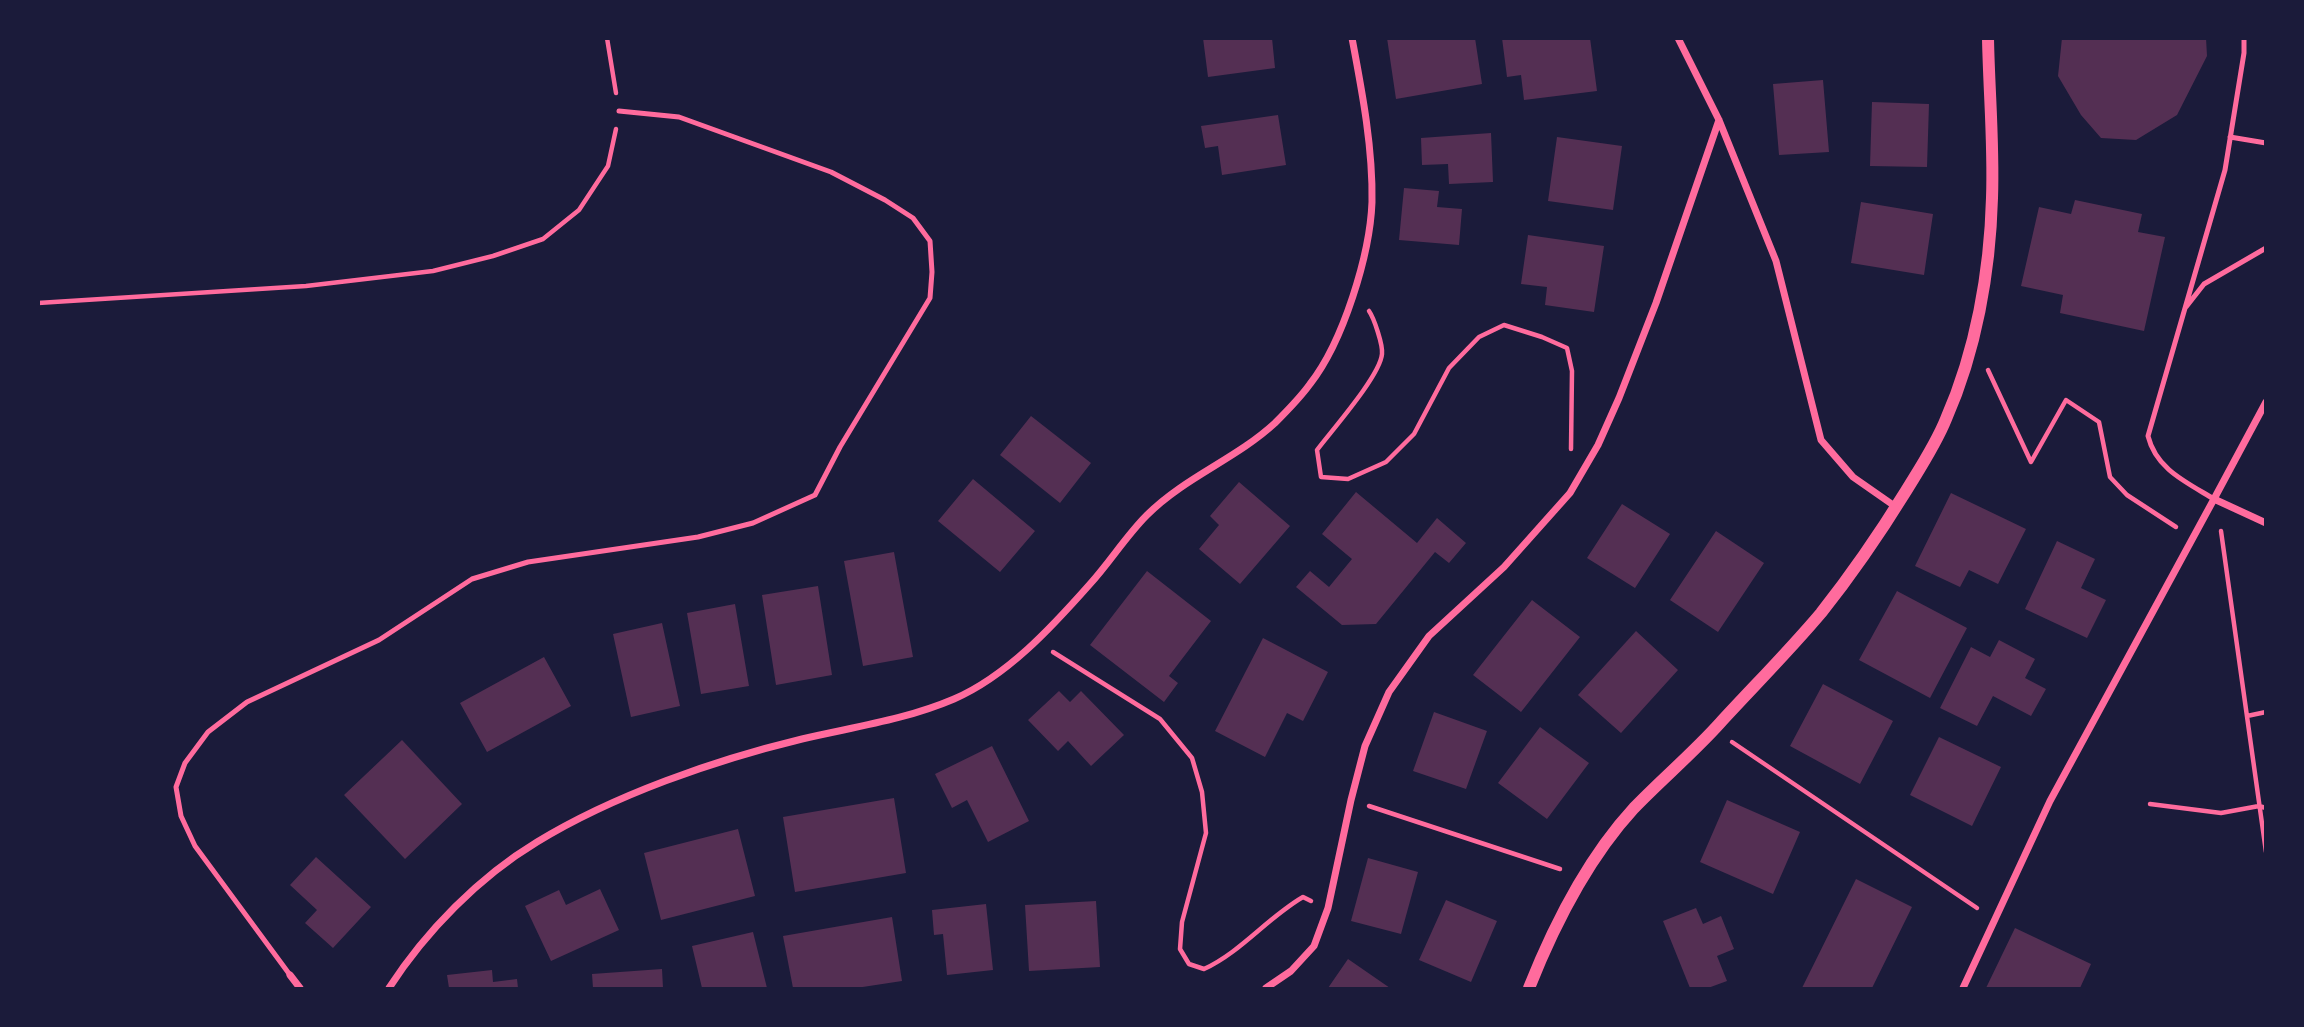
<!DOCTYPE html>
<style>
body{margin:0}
#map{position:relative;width:2304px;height:1027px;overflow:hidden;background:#1b1b3a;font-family:"Roboto Condensed",sans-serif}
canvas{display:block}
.frame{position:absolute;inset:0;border:40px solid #1b1b3a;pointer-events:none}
</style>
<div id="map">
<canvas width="2304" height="1027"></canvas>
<div class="frame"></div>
</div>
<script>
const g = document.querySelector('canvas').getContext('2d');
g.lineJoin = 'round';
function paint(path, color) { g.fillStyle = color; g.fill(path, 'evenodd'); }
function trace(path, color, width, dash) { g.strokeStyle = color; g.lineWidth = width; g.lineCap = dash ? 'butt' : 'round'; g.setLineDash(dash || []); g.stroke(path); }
const building = new Path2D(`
 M1203 38H1272L1275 68 1208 77Z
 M1387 38H1475L1482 84 1396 99Z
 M1502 38H1590L1597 91 1524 100 1521 75 1507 77Z
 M2062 38H2206L2207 56 2177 115 2136 140 2101 138 2081 115 2058 76Z
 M1823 80 1829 152 1779 155 1773 84Z
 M1872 102 1929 104 1927 167 1870 166Z
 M1278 115 1286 165 1222 175 1218 146 1205 148 1201 126Z
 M1491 133 1493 182 1449 184 1448 164 1422 165 1421 138Z
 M1557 137 1622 146 1613 210 1548 201Z
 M1404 188 1439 191 1437 207 1462 209 1459 245 1399 240Z
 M2075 200 2142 214 2138 232 2165 237 2144 331 2060 313 2063 295 2021 286 2039 207 2071 214Z
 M1861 202 1933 214 1924 275 1851 263Z
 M1528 235 1604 246 1594 312 1545 305 1547 287 1521 284Z
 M1031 416 1091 463 1060 503 1000 455Z
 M973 479 1035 531 1000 572 938 521Z
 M1239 482 1290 526 1240 584 1199 549 1219 525 1210 516Z
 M1356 492 1417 543 1437 518 1466 543 1449 563 1435 552 1376 624 1342 625 1296 587 1310 571 1329 587 1352 559 1322 534Z
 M1951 493 2026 529 1998 584 1969 570 1960 587 1915 566Z
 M1622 504 1670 534 1635 588 1587 558Z
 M1716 531 1764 563 1718 632 1670 600Z
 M2057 541 2095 559 2081 588 2106 600 2087 638 2025 609Z
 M894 552 913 657 863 666 844 561Z
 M1147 571 1211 621 1169 676 1178 683 1164 702 1090 645Z
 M818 586 832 675 776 685 762 595Z
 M1897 591 1967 628 1930 698 1859 660Z
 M1532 600 1580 637 1521 712 1473 675Z
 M735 604 749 686 701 694 687 613Z
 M662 623 680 706 631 717 613 634Z
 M1636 631 1678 670 1621 733 1578 695Z
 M1263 638 1328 672 1303 721 1287 713 1265 757 1215 731Z
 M1999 640 2035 659 2025 678 2046 689 2031 716 1993 696 1977 726 1940 708 1971 647 1990 657Z
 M544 657 571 706 487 752 460 703Z
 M1823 684 1893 721 1860 784 1790 746Z
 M1059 691 1070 702 1081 691 1124 735 1091 766 1068 741 1058 751 1028 720Z
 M1434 712 1487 731 1466 789 1413 771Z
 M1540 727 1589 763 1547 819 1498 783Z
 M1939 737 2001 767 1972 826 1910 795Z
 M402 740 462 804 405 859 344 795Z
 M992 746 1029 821 988 842 967 800 952 808 935 774Z
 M894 798 906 873 795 892 783 817Z
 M1727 800 1800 832 1773 894 1700 862Z
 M738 829 755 896 661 920 644 853Z
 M316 857 371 907 333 948 305 923 317 910 290 885Z
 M1368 858 1418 872 1401 934 1351 921Z
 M1856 879 1912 907 1872 988H1802Z
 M600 889 619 930 551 961 525 906 559 890 566 905Z
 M1446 900 1497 921 1471 982 1419 960Z
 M1096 901 1100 967 1029 971 1025 905Z
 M986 904 993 970 947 975 943 934 934 935 932 910Z
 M1696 908 1703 924 1721 916 1734 949 1717 956 1727 981 1708 988H1690L1663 921Z
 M892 917 902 981 856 988H793L783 936Z
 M2015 928 2091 964 2080 988H1986Z
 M753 932 767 988H702L692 946Z
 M1348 959 1390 988H1328Z
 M662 969 663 988H593L592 974Z
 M492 970 493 982 517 979 518 988H449L447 975Z`);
const path = new Path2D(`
 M607 38 616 93
 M38 303 306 286 433 271 493 256 543 239 579 210 608 166 616 129
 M1369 311C1374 318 1383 345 1382 354 1380 376 1332 430 1317 450L1321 477 1348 479 1386 462 1414 434 1449 368 1479 337 1504 325 1542 337 1567 348 1572 371 1571 449
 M1988 370 2031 462 2066 400 2099 422 2110 477 2127 495 2176 527
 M2221 531 2266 852
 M1053 652 1160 719 1192 758 1202 792 1206 833 1182 922 1180 949 1189 964 1204 969C1241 952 1267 918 1303 897L1311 901
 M2247 716 2266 712
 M1732 742 1977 908
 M2150 804 2221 813 2259 806 2266 808
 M1369 806 1560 869`);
const service = new Path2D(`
 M2230 137 2266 143
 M2186 307 2204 284 2266 248
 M2214 499C2186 482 2156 469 2148 436L2225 170 2244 53V38
 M290 975 195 846 181 816 176 787 185 763 208 732 247 702 379 640 472 579 528 562 698 537 753 523 815 495 840 447 930 298 932 272 930 241 913 218 885 200 831 172 679 117 619 111`);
const minor = new Path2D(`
 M1678 38 1719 120 1776 261 1821 440 1853 477 1896 507
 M2266 402 2214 499 2266 523
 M290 975 300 988
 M389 988C426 931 479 877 537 842 614 795 715 760 802 739 853 727 905 720 954 699 1007 676 1052 627 1090 584 1110 562 1126 536 1147 515 1185 477 1236 459 1275 423 1287 411 1300 398 1310 384 1343 342 1370 255 1372 202 1373 148 1362 91 1352 38
 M1266 988 1291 971 1314 946 1328 908 1351 800 1365 746 1389 692 1429 636 1504 567 1570 493 1598 445 1619 398 1656 303 1719 120
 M1963 988 2050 801 2214 499`);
const tertiary = new Path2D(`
 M1529 988C1554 925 1588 858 1634 808 1662 779 1693 753 1720 723 1754 686 1789 651 1821 613 1852 574 1880 533 1906 491 1920 468 1936 444 1946 419 1976 351 1990 272 1992 198 1994 145 1989 92 1988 38`);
paint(building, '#542f53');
trace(path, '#ff6b9d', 4.5);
trace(service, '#ff6b9d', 5);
trace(minor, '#ff6b9d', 7);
trace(tertiary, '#ff6b9d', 12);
</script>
